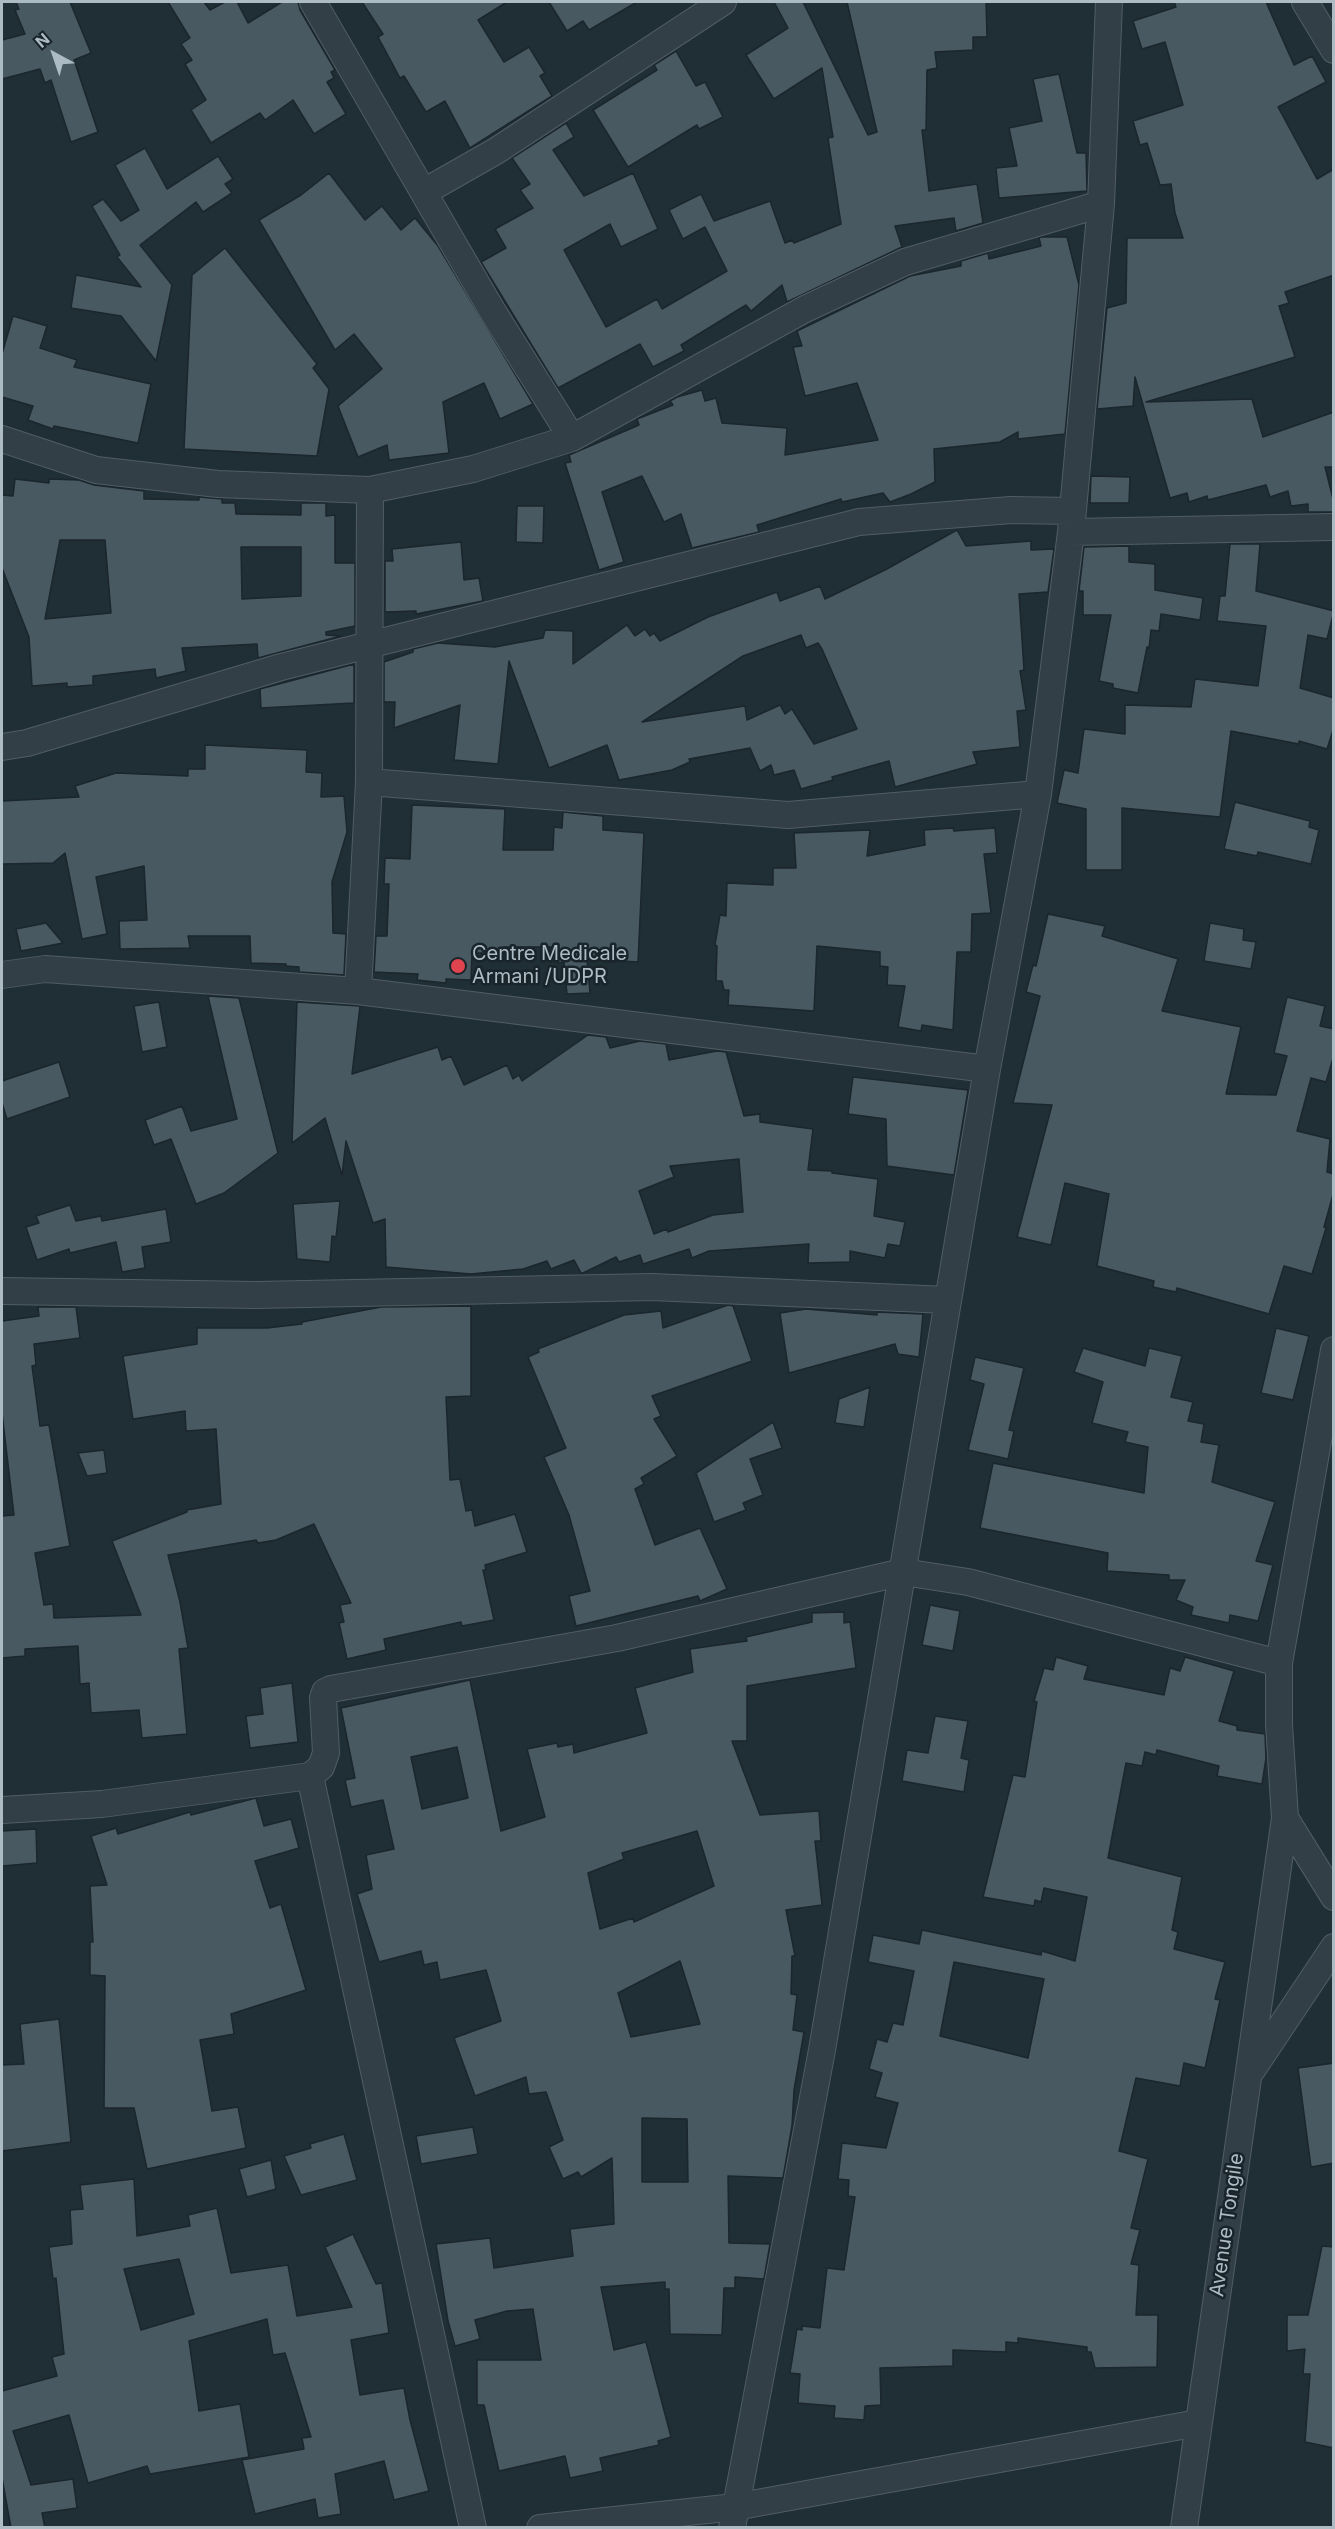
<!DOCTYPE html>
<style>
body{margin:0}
#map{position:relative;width:1335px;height:2529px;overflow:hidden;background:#202e36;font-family:Inter,sans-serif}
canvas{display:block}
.frame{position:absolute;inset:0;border:3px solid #adbbc4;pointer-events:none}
.north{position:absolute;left:24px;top:24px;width:60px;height:60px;-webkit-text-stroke:4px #19242b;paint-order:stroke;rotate:320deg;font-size:16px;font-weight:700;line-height:24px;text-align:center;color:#adbbc4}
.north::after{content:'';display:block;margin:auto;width:21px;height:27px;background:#adbbc4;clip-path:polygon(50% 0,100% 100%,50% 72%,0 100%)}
</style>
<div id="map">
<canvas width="1335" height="2529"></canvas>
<div class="frame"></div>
<div class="north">N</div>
</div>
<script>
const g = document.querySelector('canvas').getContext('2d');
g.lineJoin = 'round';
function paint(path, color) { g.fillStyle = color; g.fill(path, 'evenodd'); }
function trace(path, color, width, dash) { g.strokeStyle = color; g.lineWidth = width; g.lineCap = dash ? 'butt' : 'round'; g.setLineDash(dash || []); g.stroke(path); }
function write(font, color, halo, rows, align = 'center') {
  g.font = font + ' Inter,sans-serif'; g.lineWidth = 5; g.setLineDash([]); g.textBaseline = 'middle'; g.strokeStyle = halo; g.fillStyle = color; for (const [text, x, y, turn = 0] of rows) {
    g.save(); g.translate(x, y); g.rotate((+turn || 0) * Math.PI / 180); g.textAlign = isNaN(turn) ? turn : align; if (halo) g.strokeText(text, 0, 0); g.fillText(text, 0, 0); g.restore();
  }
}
const building = new Path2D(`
 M16 2H70L91 53 74 60 98 132 71 142 51 80 45 83 40 69 2 79V40L25 34 15 10 19 9Z
 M168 2H204L210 10 225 2H237L248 23 282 2H298L300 10 335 70 331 72 334 78 327 82 346 114 314 134 293 100 265 120 260 113 211 143 191 110 206 100 185 64 192 60 181 44 190 38Z
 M362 2H507L478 20 504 62 529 47 545 73 540 76 552 96 470 148 445 101 426 112 404 76 400 78 378 37 383 34Z
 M549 2H637L589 30 583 21 567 31Z
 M774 2H803L868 135 877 132 847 2H986L987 37H973V50L935 52 937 68 927 70 926 130H922L929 191 977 184 983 223 956 231 954 218 895 226 902 247 787 302 782 285 751 311 746 305 681 345 684 351 653 367 640 344 558 388 481 262 506 248 495 229 533 208 520 190 530 184 512 158 566 123 574 137 553 150 584 196 633 173 658 229 621 247 610 224 564 250 606 327 657 299 662 309 727 271 705 227 683 239 669 210 701 194 714 221 770 201 785 243 792 240 794 243 841 224 828 138 833 137 822 68 774 99 746 55 788 28Z
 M1174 2H1266L1294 65 1312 56 1326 82 1278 107 1317 179 1334 169V275L1285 292 1289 303 1279 306 1295 357 1146 402 1252 399 1263 437 1334 412V467H1325L1334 503V512H1308V504L1291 506 1288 491 1270 497 1266 485 1208 500 1207 496 1189 502 1187 493 1170 498 1135 377 1133 406 1097 409 1107 308 1126 303 1127 238H1183L1175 213 1171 184 1160 185 1147 143 1140 145 1133 121 1183 105 1165 42 1142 49 1133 21 1176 7Z
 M676 51 696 86 705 82 723 117 699 129 697 125 628 167 593 110 657 70 654 65Z
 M1059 74 1077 153H1086L1087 191 999 198 996 168 1017 166 1009 128 1042 121 1033 79Z
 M145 148 167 189 218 156 233 179 225 184 232 193 203 212 196 202 140 245 172 285 156 361 121 316 71 308 76 275 141 287 117 257 120 255 92 206 103 199 121 221 139 210 115 165Z
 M329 173 365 220 382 206 401 230 415 218 438 246 533 404 500 419 484 383 443 402 449 453 389 460 387 445 358 457 338 406 382 369 354 334 335 350 259 220 301 195Z
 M1041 237H1067L1079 285 1065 434 1018 439V432L1000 442 934 449 935 482 911 494 890 502 883 493 842 502 841 499 757 525 759 532 692 548 681 514 664 522 642 476 602 492 624 562 599 570 565 463 571 462 569 455 639 425 637 419 673 405 670 401 677 397 702 390 705 401 716 398 722 423 787 428 785 455 878 440 857 383 805 396 793 347 802 346 797 331 910 276 961 266V261L988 253 989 259 1041 246 1039 238Z
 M225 248 317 364 313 368 329 389 317 456 184 449 192 275Z
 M13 316 47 326 40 348 77 360 74 367 151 384 138 443 54 426 53 429 28 420 33 406 2 397V354Z
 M1091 476 1130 477 1129 503H1090Z
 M15 479 49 483V479L79 480 94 485 144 491V499L199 500V497L222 499V503H235L236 514 301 515V503H326V516L335 515V563H355V626L326 632V635L341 636 258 658 257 644 182 648 186 671 156 678 155 669 93 676V685L67 687V683L32 686 29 637 2 568V495L13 496ZM60 540H105L111 613 45 619ZM241 547H301V596L242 599Z
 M517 506H544L543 543 516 542Z
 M957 530 966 546 1031 541V550L1054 549 1048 592 1019 594 1024 670 1020 671 1026 710 1017 711 1020 747 973 752 977 764 895 787 889 761 832 777 833 780 801 789 794 770 774 775 771 765 760 771 750 748 689 759 690 762 672 770 619 780 607 745 549 768 509 661 498 764 454 760 460 705 394 728 395 702H384V662L413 652V649L438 643 495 647 543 638 545 630 573 631V664L627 625 635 636 645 629 650 636 654 633 660 641 708 617 777 592 780 601 820 586 825 599 885 570ZM801 635 806 648 818 643 822 649 857 729 814 744 792 709 785 714 780 705 747 720 745 706 642 722 743 656Z
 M461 542 464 580 479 578 483 601 416 614V611L385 612V561H393L392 549Z
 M1230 544H1260L1256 591 1334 611 1327 639 1308 635 1300 688 1334 698V727L1327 749 1299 741V744L1231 731 1220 817 1122 808V870H1086V809L1057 803 1064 770 1078 773 1084 729 1125 734V705L1191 707 1195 679 1258 686 1266 626 1217 621 1220 596H1225Z
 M1129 546V562L1155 564V590L1203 598 1200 620 1161 614 1159 631 1151 630 1149 648 1147 647 1138 693 1113 688V684L1099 681 1111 615H1083V591H1079L1084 547Z
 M354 664V703L261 708 260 689Z
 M205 745 307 750 306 772 322 773 321 797 344 796 347 832 332 882 333 933 346 934 344 975 299 972V967L286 966V964L251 963 250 936H188L190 948 120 949 119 921 147 920 144 866 96 877 107 934 82 939 65 853 53 863 2 864V801L79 797 75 786 116 773 188 776V769H205Z
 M1235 802 1310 821 1309 827 1319 830 1311 864 1258 852 1257 856 1224 849Z
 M412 805 505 809 503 850H553L554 827 562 828 563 812 603 816V830L644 833 638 962 587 959 590 993 567 994 564 962 558 963 556 947H503V953H472L471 980 446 979V983L417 980 418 974 374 972 376 936H387L389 884H384L385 858 410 859Z
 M953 828 954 831 995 828 997 853 984 854 991 913 972 914 971 952H957L953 1030 922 1025 921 1031 898 1027 905 986 887 985 888 967 880 966V952L817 946 814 1011 728 1005 729 990H724L722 981H716L717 946 715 945 720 915 726 916 727 883 773 885V868H796L794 833 870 830 867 856 925 845 924 830Z
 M1048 914 1105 926 1102 936 1178 959 1162 1011 1241 1027 1226 1094 1276 1095 1287 1056 1274 1053 1287 997 1325 1006 1320 1026 1334 1029V1055L1326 1082 1311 1078 1297 1131 1330 1139 1327 1172 1334 1174V1191L1324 1227 1326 1228 1312 1274 1284 1266 1269 1314 1177 1288 1176 1292 1153 1287 1154 1281 1097 1266 1109 1194 1065 1183 1051 1245 1017 1237 1052 1105 1013 1103 1040 996 1026 992 1033 965 1036 966Z
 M46 923 63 943 21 951 16 929Z
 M1210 923 1244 929 1243 940 1256 942 1251 969 1204 961Z
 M208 996 239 998 278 1153 224 1193 196 1204 171 1139 154 1145 145 1120 182 1106 191 1131 237 1119Z
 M159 1002 167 1047 142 1052 134 1006Z
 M297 1002 360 1006 352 1074 438 1047 442 1060 451 1056 464 1085 507 1065 513 1079 519 1075 522 1081 588 1035 606 1037 610 1048 640 1041 666 1044 669 1060 717 1051 726 1052 744 1116 760 1114V1122L813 1129 808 1170 832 1171V1173L878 1179 874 1216 905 1222 900 1246 888 1244 885 1258 850 1251V1262L808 1263 809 1244 709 1251 692 1258 689 1249 643 1264 640 1255 619 1262 616 1257 583 1273H581L574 1260 551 1269 547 1261 523 1269 471 1274 386 1267 385 1219 373 1223 346 1141 342 1175 325 1118 292 1143ZM739 1159 743 1212 713 1215 668 1232 667 1229 654 1234 639 1191 674 1177 670 1166Z
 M59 1062 70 1097 7 1119 2 1103V1081Z
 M853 1077 968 1090 954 1175 887 1166 886 1119 848 1114Z
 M340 1201 336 1237 332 1236 330 1262 297 1259 293 1204Z
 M70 1205 76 1221 101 1216 102 1221 166 1209 171 1242 142 1247 145 1268 122 1272 116 1242 70 1253 69 1249 37 1260 26 1227 39 1223 36 1216Z
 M728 1305 733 1306 752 1361 652 1396 661 1416 654 1419 677 1456 641 1478 644 1484 635 1489 655 1545 700 1528 727 1589 700 1601 698 1596 576 1626 569 1596 590 1591 569 1515 544 1457 566 1448 528 1357 539 1352 538 1349 624 1315 661 1311 663 1328Z
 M471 1306V1396L446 1397 450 1480 460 1479 466 1511 472 1510 475 1526 515 1514 527 1552 485 1565 486 1570H483L494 1620 462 1626 461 1622 384 1639 386 1650 347 1659 339 1623 344 1622 340 1605 351 1603 314 1524 276 1540 258 1543 256 1540 168 1555 180 1602 188 1648 179 1649 187 1734 142 1738 139 1710 91 1713 89 1683 80 1684 78 1646 25 1649V1656L2 1658V1516L14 1515 2 1413V1321L39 1316 38 1307H76L80 1338 34 1344 36 1365 32 1366 40 1426 49 1425 70 1546 35 1553 44 1605 53 1604 54 1618 141 1615 112 1541 187 1512V1510L221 1504 216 1429 186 1431 185 1411 133 1419 123 1356 197 1344V1328H267L302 1324V1322L381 1307Z
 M806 1309 877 1315V1312L923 1314 919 1357 898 1354 895 1344 789 1373 780 1313Z
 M1276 1328 1309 1336 1293 1400 1261 1393Z
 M1083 1348 1145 1366 1149 1348 1182 1356 1171 1397 1193 1402 1188 1421 1204 1424 1201 1442 1219 1445 1212 1482 1275 1502 1256 1561 1273 1565 1258 1621 1230 1615 1229 1623 1191 1615 1193 1607 1176 1600 1185 1580H1169V1575L1107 1571 1108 1553 980 1528 993 1463 1144 1493 1148 1447 1125 1442 1128 1432 1092 1423 1103 1382 1074 1372Z
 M975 1357 1024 1368 1009 1430 1014 1431 1008 1459 968 1450 984 1384 970 1380Z
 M870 1387 864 1427 835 1423 839 1399Z
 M773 1422 782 1448 750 1459 763 1495 743 1503 746 1510 714 1522 696 1473Z
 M104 1450 107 1473 87 1476 78 1453Z
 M930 1605 960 1611 953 1651 922 1645Z
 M844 1612V1623L850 1622 856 1668 747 1686V1741H732L760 1815 819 1811 821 1841H815L822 1905 786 1910 795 1956H792L791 1994 797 1995 793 2030 804 2032 794 2090 792 2126 783 2178 728 2176 729 2243 770 2244 764 2279 735 2277V2288H724L722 2335 670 2334 669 2289H665V2282L601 2287 614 2350 646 2342 671 2437 658 2441 659 2445 600 2458 603 2471 570 2478 565 2456 499 2471 484 2405H477V2360H541L533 2309 507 2311 475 2320 480 2339 455 2346 448 2321 436 2244 490 2238 494 2268 573 2256 570 2229 614 2224 612 2158 581 2177 578 2172 563 2179 549 2147 563 2140 546 2092 529 2094 526 2077 475 2096 454 2038 501 2021 486 1970 440 1980 437 1962 424 1965 421 1951 379 1962 357 1894 372 1889 366 1855 394 1849 383 1800 351 1807 345 1780 355 1778 341 1708 470 1680 501 1831 545 1817 527 1749 557 1743 558 1747 573 1744 574 1753 647 1733 635 1688 693 1672 690 1649 747 1641 746 1637 812 1622V1613ZM457 1747 468 1798 422 1809 411 1757ZM697 1831 714 1886 634 1922 633 1918 600 1929 588 1873 624 1859 622 1853ZM680 1961 700 2024 631 2037 618 1993ZM642 2118 687 2119 688 2182H642Z
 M1056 1657 1088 1666 1084 1679 1164 1695 1170 1668 1180 1671 1185 1657 1234 1671 1219 1721 1237 1726V1730L1265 1734 1266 1758 1262 1784 1217 1776 1219 1766 1157 1750 1156 1755 1145 1752 1142 1766 1126 1763 1108 1858 1182 1877 1172 1930 1178 1932 1174 1949 1225 1962 1215 1999 1220 2000 1205 2068 1184 2063 1180 2086 1136 2078 1119 2151 1148 2159 1131 2228 1140 2230 1131 2264 1139 2265 1136 2315H1158L1157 2367 1095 2368 1091 2352H1087V2347L1018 2338V2343L1006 2342V2352L953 2350V2366L880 2368 881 2405 865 2406 864 2420 834 2418 835 2406 798 2403 800 2374 790 2373 797 2329 802 2330V2326L820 2328 827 2268 844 2270 855 2197 848 2196 849 2180 838 2179 842 2143 886 2148 898 2103 875 2097 882 2073 869 2069 877 2039 887 2042 893 2023 903 2025 914 1971 868 1962 873 1935 919 1944 922 1930 1041 1955 1042 1951 1075 1961 1087 1897 1044 1888 1041 1902 1035 1900 1034 1906 983 1897 1013 1775 1025 1777 1037 1702 1034 1701 1044 1668 1053 1670ZM954 1962 1044 1979 1028 2058 940 2036Z
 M292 1683 298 1742 250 1748 246 1716 263 1714 260 1688Z
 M935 1716 968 1721 961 1758 969 1760 964 1792 902 1781 907 1750 928 1753Z
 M256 1798 264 1826 291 1819 299 1848 255 1861 270 1908 281 1904 306 1990 231 2014 234 2034 200 2040 212 2111 238 2107 246 2148 147 2169 134 2108H104L105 1976 90 1975V1942H93L90 1886 107 1885 91 1836 116 1828 118 1834 190 1812 191 1815Z
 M36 1829 37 1863 2 1866V1831Z
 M59 2019 71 2142 2 2151V2065L24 2064 20 2024Z
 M1334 2063V2163L1311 2167 1298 2068Z
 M473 2127 478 2154 421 2164 416 2136Z
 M344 2134 357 2180 301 2195 284 2156 311 2148 310 2144Z
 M271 2160 276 2189 247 2197 239 2169Z
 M134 2179 137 2236 190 2226 188 2215 217 2208 231 2273 288 2265 297 2316 352 2307 325 2247 353 2234 376 2284 382 2283 389 2333 351 2340 360 2395 404 2388 410 2420 429 2491 394 2500 384 2461 335 2474 341 2514 318 2518 315 2499 255 2514 242 2460 304 2449 302 2438 311 2437 285 2353 273 2355 267 2319 189 2341 199 2411 240 2404 249 2457 150 2474 147 2466 88 2483 69 2415 13 2431 31 2485 73 2479 77 2508 42 2513 45 2528H11L2 2478V2391L57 2376 52 2357 64 2354 56 2278 53 2279 49 2247 72 2244 70 2210 83 2209 80 2185ZM179 2259 194 2314 141 2330 124 2269Z
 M1322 2246 1334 2247V2448L1305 2442 1310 2374H1303L1305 2349 1287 2351V2315H1308Z`);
const street = new Path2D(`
 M313 2 493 312 572 438
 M1305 2 1334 50
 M424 192 496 151 723 2
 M2 439 96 470 218 484 370 490 473 469 572 438 805 309 905 262 1101 204
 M1071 532 1334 527
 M2 747 27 743 281 667 859 522 1011 510 1073 511
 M369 782 788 815 1038 794
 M2 975 45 969 358 991 987 1069
 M358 991 369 782 370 490
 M2 1291 256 1295 652 1287 947 1300
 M310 1776 473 2528
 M2 1810 102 1804 310 1776 321 1767 326 1753 323 1698 325 1692 331 1689 617 1638 903 1572 968 1582 1279 1663
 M1285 1818 1334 1897
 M1252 2070 1334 1947
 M540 2528 735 2507 1198 2423
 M732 2528 822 2050 987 1069 1038 794 1071 532 1078 454 1101 204 1109 2
 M1184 2528 1285 1818 1279 1724V1663L1334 1350`);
const markers = [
 [458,966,8,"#e0444e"]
];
const poiNames = [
 ["Centre Medicale",472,954],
 ["Armani /UDPR",472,977]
];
const streetNames = [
 ["Avenue Tongile",1227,2225,-82]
];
paint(building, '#485962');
trace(building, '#1b262d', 1.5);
trace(street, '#515d65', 28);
trace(street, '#333f47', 26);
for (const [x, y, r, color] of markers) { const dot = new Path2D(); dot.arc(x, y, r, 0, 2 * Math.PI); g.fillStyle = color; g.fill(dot); trace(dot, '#19242b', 2); }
write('20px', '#adbbc4', '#19242b', poiNames, 'left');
write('20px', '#adbbc4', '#19242b', streetNames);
</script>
